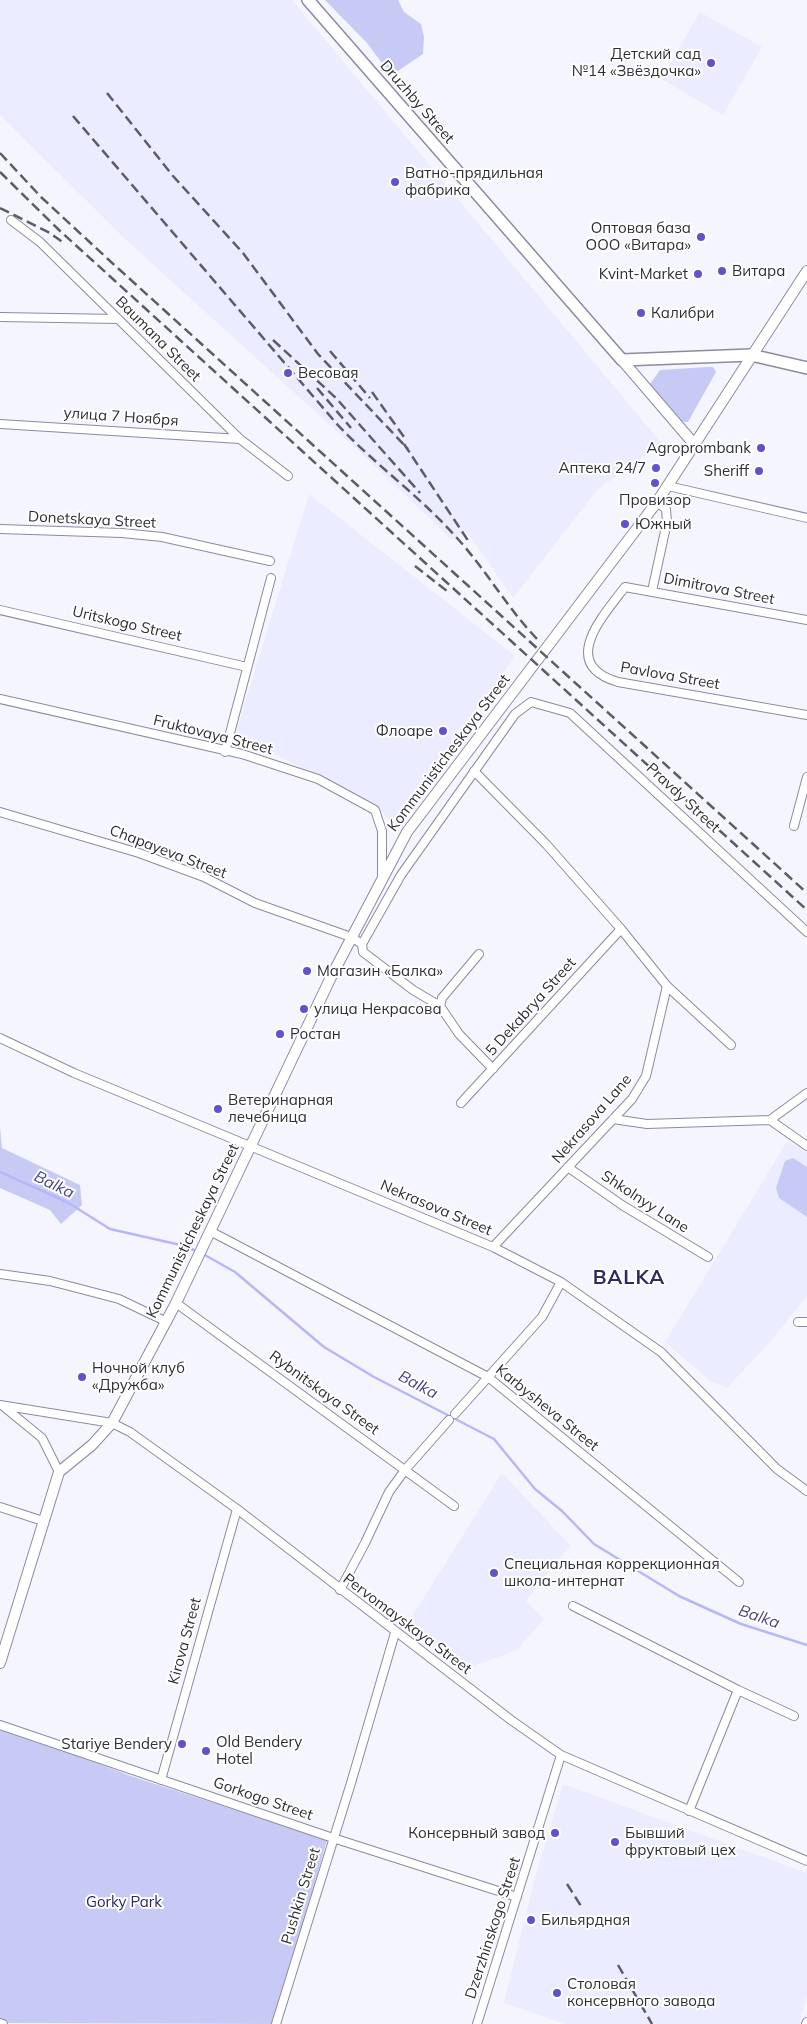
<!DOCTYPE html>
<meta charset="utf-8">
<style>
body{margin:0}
canvas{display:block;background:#f5f5ff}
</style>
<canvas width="807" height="2024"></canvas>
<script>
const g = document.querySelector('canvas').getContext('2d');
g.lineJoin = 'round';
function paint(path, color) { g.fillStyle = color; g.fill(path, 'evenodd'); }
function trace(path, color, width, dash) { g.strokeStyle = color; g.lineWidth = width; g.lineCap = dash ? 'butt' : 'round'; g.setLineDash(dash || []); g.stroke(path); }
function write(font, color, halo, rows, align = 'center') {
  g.font = font + ' Mulish,sans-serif'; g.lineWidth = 4; g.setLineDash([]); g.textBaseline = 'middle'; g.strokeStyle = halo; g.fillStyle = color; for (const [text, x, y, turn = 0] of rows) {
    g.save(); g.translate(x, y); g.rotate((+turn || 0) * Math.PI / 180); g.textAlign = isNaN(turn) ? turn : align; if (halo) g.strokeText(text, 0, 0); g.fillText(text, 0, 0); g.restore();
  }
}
const built = new Path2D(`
 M0 0H292L662 444 598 489 513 598 466 531 452 540 375 466 124 238 0 115Z
 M700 12 762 47 723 115 661 79Z
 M309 494 515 656 396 827 380 810 236 733Z
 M788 1140 807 1153V1296L771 1341 727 1388 709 1380 665 1342Z
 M502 1473 570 1545 526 1601 544 1619 517 1650 468 1668 408 1623Z
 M563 1784 807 1873V1997L799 2024H565L504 2003 534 1881Z`);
const green = new Path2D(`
 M325 0H398L404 12 421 24 424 37 423 54 398 71 385 67 367 43Z
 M707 367H713L716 372 688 422H683L650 384 660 370Z
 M0 1127 2 1148 80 1185 82 1205 61 1224 50 1210 0 1188Z
 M793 1158 807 1167V1217L779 1198 776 1188 785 1161Z
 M0 1726 131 1776 327 1840 275 2024 0 2023Z`);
const stream = new Path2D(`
 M0 1172 67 1202 110 1229 185 1246 198 1252
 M203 1254 235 1272 324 1347 374 1377 494 1439 535 1489 562 1511 594 1544 679 1596 741 1624 807 1645`);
const street = new Path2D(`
 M11 220 40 242 240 439 288 476
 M0 317 118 319
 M0 424 240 439
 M668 486 807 518
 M0 529 122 533 162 537 270 561
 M652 591 667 522 666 509 657 502
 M0 610 247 667
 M807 620 625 587C603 616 558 664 618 682L807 715
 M0 699 242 754 318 779 375 810 382 831V877
 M225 752 271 578
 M474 771 546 844 621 929 667 986 731 1045
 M0 812 139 853 204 877 255 903 351 937 362 944 401 875 515 714 531 702 570 713 807 932
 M794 826 807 777
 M362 944 363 952 413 990 440 1006
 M479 954 442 998 440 1006 459 1034 493 1069
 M0 1038 74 1073 493 1247 561 1282 661 1352 777 1469 807 1491
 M461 1103 621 929
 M613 1119 647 1124 770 1120 807 1093
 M770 1120 807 1146
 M569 1168 622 1205 708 1257
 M210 1231 488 1377 739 1582
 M493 1247 632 1099 646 1076 667 986
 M0 1274 50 1281 119 1299 167 1322
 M176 1303 454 1506
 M798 1322H807
 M0 1405 112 1423 130 1432 237 1509 511 1720 561 1755 807 1861
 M3 1406 42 1438 59 1472
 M455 1414 542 1317 561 1282
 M0 1507 43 1521
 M340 1590 365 1543 389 1492 405 1470 449 1420
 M573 1606 738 1690 794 1716
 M0 1725 333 1838 517 1897
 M161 1780 237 1509
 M689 1811 738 1690
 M0 2023 3 2024
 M276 2024 351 1783 395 1633
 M477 2024 561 1755
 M806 2024 807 2022`);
const secondary = new Path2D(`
 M622 360 694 444
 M0 1663 59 1472 92 1445 112 1423 176 1303 331 977 407 832 657 502 807 271`);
const primary = new Path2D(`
 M308 0 622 360 751 355 807 368`);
const rail = new Path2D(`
 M107 93 173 176 243 253 318 354 408 449
 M73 116 336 423C374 464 420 496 457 538 487 571 509 611 540 642
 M0 153 41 197 110 261 807 893
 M0 172 59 230 807 910
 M0 208 50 233 65 244
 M273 340 336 398 420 493
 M330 351 370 398
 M317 388 351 428
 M372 392 404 437
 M404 444 469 542
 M415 566 447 591
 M567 1884 581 1906
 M618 1965 652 2024`);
const markers = [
 [711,63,5,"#6052ca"],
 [395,182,5,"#6052ca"],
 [701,237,5,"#6052ca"],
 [722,271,5,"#6052ca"],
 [698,274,5,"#6052ca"],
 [641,313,5,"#6052ca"],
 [288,373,5,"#6052ca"],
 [761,448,5,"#6052ca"],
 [656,468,5,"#6052ca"],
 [759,471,5,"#6052ca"],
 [655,483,5,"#6052ca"],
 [625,524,5,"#6052ca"],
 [443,731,5,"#6052ca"],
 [307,971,5,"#6052ca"],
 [304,1009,5,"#6052ca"],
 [280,1034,5,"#6052ca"],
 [218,1109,5,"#6052ca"],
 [82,1377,5,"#6052ca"],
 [494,1573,5,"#6052ca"],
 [182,1744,5,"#6052ca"],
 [206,1751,5,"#6052ca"],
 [555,1833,5,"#6052ca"],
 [615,1842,5,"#6052ca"],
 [531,1920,5,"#6052ca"],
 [557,1993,5,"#6052ca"]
];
const poiNames = [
 ["Детский сад",701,54,"right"],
 ["№14 «Звёздочка»",701,71,"right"],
 ["Ватно-прядильная",405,173],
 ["фабрика",405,190],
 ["Оптовая база",691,228,"right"],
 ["ООО «Витара»",691,245,"right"],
 ["Витара",732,271],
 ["Kvint-Market",688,274,"right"],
 ["Калибри",651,313],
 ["Весовая",298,373],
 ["Agroprombank",751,448,"right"],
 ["Аптека 24/7",646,468,"right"],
 ["Sheriff",749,471,"right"],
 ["Провизор",655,500,"center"],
 ["Южный",635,524],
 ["Флоаре",433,731,"right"],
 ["Магазин «Балка»",317,971],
 ["улица Некрасова",314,1009],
 ["Ростан",290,1034],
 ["Ветеринарная",228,1100],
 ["лечебница",228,1117],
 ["Ночной клуб",92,1368],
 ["«Дружба»",92,1385],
 ["Специальная коррекционная",504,1564],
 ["школа-интернат",504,1581],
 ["Old Bendery",216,1742],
 ["Hotel",216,1759],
 ["Stariye Bendery",172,1744,"right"],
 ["Консервный завод",545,1833,"right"],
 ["Бывший",625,1833],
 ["фруктовый цех",625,1850],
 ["Бильярдная",541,1920],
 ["Столовая",567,1984],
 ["консервного завода",567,2001]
];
const streetNames = [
 ["Druzhby Street",417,102,49],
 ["Baumana Street",158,339,45],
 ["улица 7 Ноября",121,417,4],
 ["Donetskaya Street",92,520,3],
 ["Dimitrova Street",719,589,11],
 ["Uritskogo Street",127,624,13],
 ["Pavlova Street",670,676,10],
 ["Fruktovaya Street",213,735,14],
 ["Kommunisticheskaya Street",449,753,-53],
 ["Pravdy Street",683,798,43],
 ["Chapayeva Street",168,852,21],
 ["5 Dekabrya Street",531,1007,-48],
 ["Nekrasova Lane",592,1119,-49],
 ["Shkolnyy Lane",645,1202,33],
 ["Nekrasova Street",436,1208,23],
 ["Kommunisticheskaya Street",193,1231,-64],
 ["Rybnitskaya Street",324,1393,36],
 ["Karbysheva Street",547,1408,39],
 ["Pervomayskaya Street",407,1624,37],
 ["Kirova Street",185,1641,-75],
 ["Gorkogo Street",263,1799,19],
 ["Pushkin Street",301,1896,-73],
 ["Dzerzhinskogo Street",493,1928,-72]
];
const parkNames = [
 ["Gorky Park",124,1902]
];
const waterNames = [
 ["Balka",54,1185,26],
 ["Balka",418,1385,28],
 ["Balka",759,1617,19]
];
const districtNames = [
 ["BALKA",629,1278]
];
paint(built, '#ebecff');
paint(green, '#c8caf6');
trace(stream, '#b6b7f8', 2.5);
trace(street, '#8a8ba0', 10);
trace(secondary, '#8a8ba0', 12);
trace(primary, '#8a8ba0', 14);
trace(street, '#fff', 8);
trace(secondary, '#fff', 10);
trace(primary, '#fff', 11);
trace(rail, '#5c5c66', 2.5, [10, 5]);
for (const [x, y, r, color] of markers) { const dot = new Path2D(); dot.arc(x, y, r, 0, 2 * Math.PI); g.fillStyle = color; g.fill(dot); trace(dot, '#fff', 2); }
write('15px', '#2e2e37', '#fff', poiNames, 'left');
write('15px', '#2e2e37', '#fff', streetNames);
write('15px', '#2e246e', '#fff', parkNames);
write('italic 16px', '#48428e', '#fff', waterNames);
g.letterSpacing = '1px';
write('bold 20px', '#2f2964', '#fff', districtNames);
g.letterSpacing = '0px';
</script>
